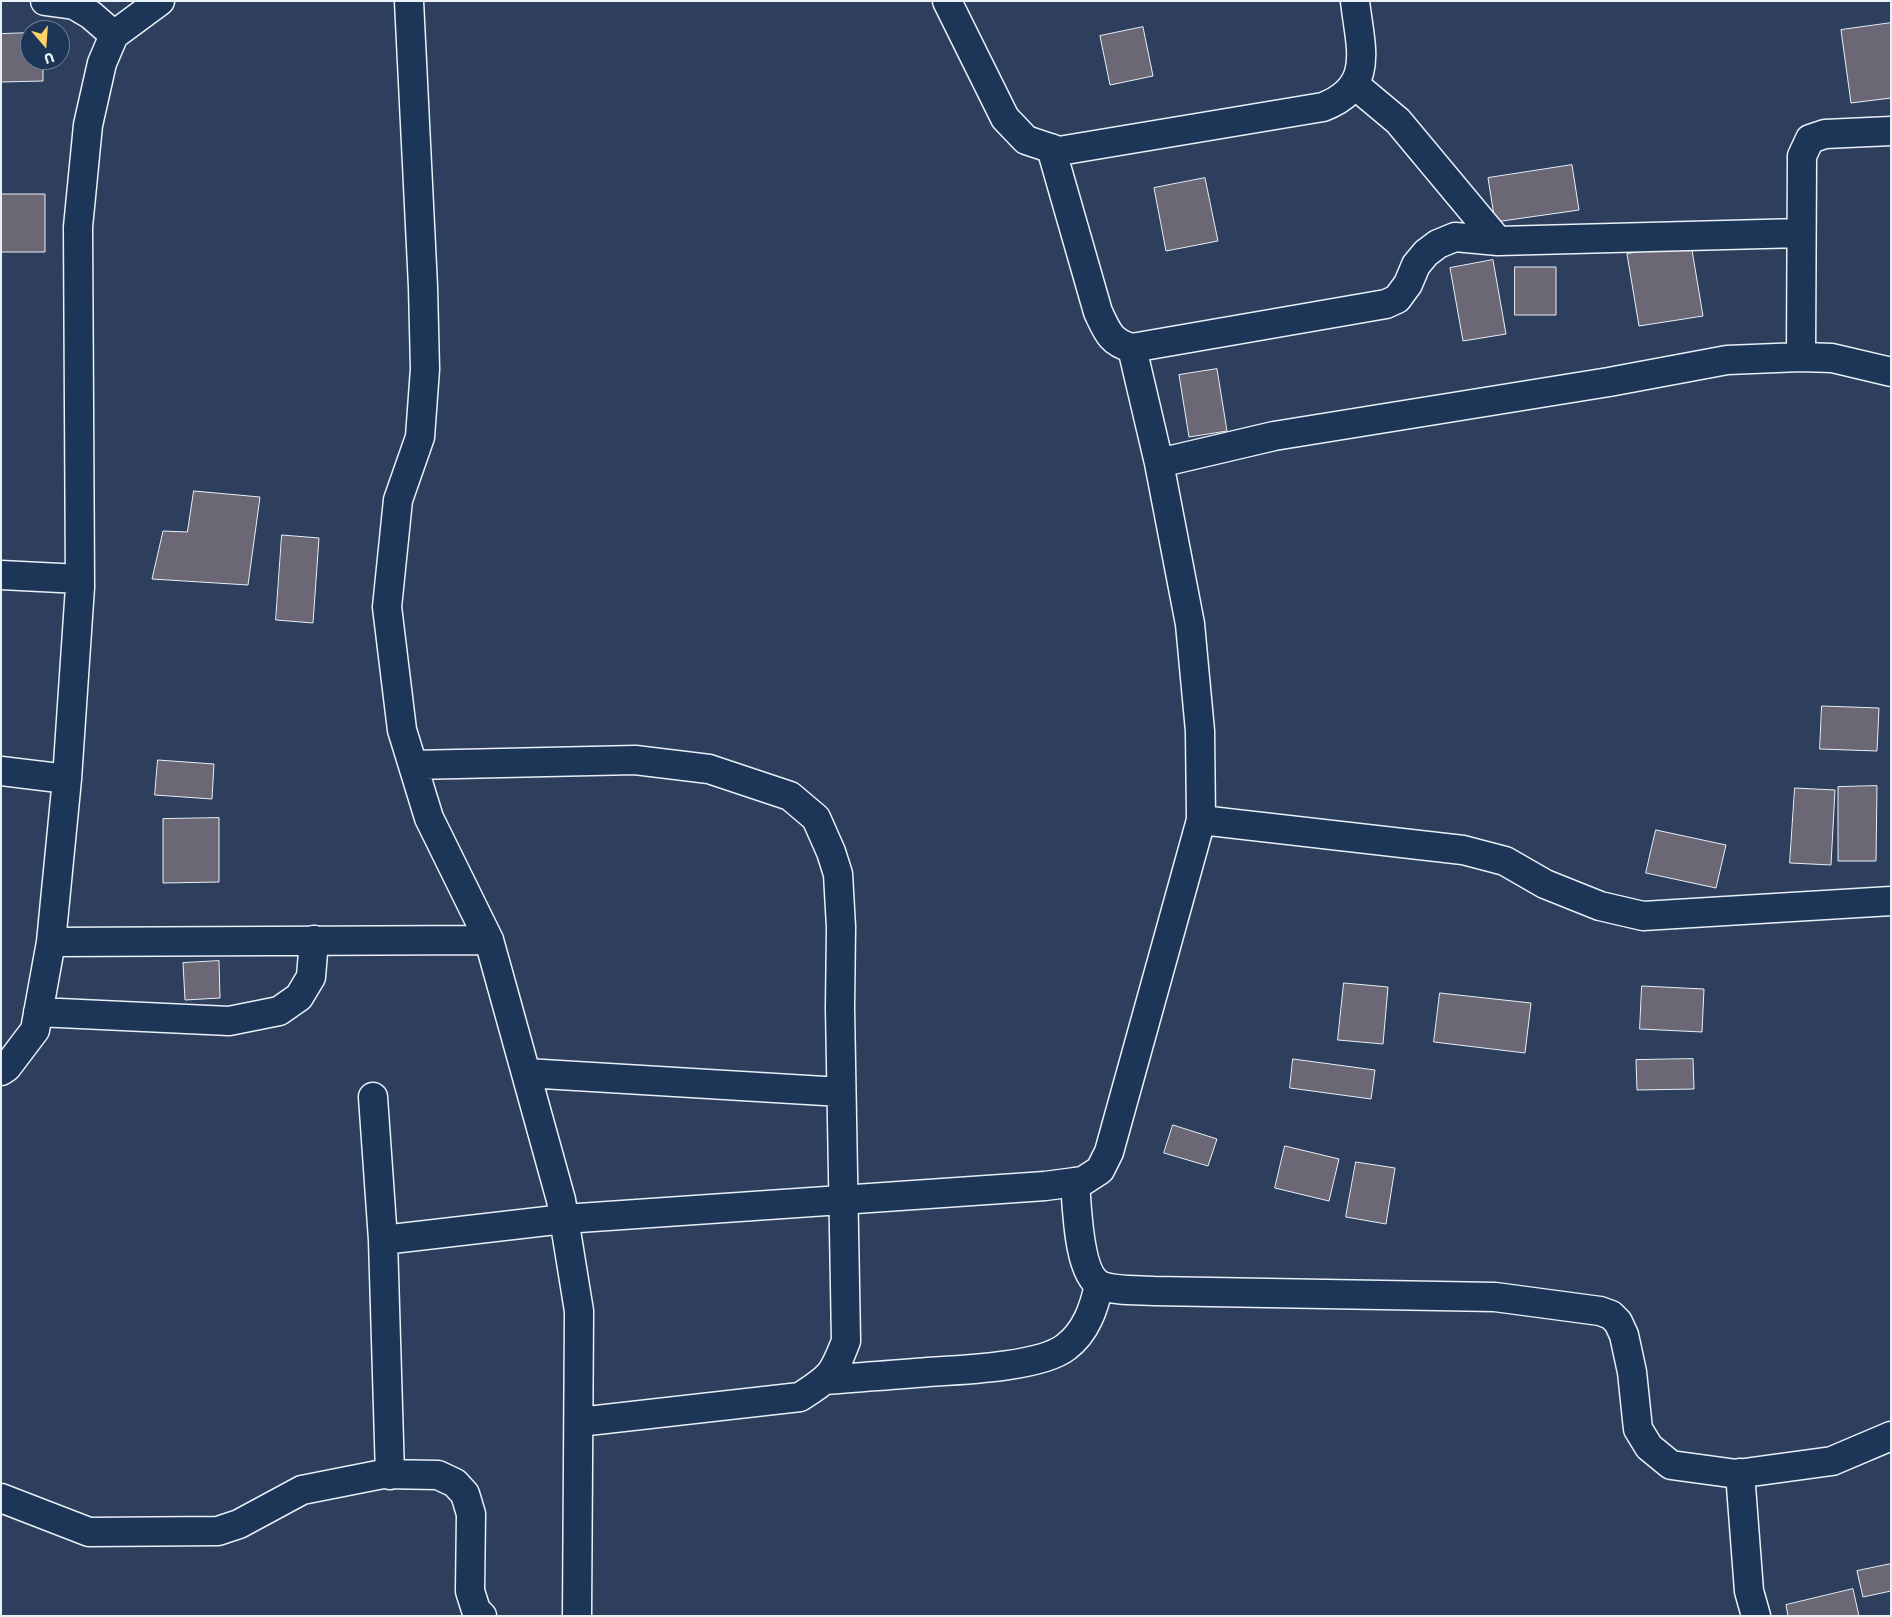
<!DOCTYPE html>
<style>
body{margin:0}
#map{position:relative;width:1892px;height:1617px;overflow:hidden;background:#2d3f5d;font-family:"Shantell Sans",sans-serif}
canvas{display:block}
.frame{position:absolute;inset:0;border:2px solid #e8f1f8;pointer-events:none}
.north{position:absolute;left:20px;top:20px;width:50px;height:50px;box-sizing:border-box;background:#1d3557;border:1px solid #6e8097;border-radius:50%;rotate:162deg;font-size:14px;font-weight:700;line-height:20px;text-align:center;color:#e8f1f8}
.north::after{content:'';display:block;margin:auto;width:18px;height:22px;background:#ffd166;clip-path:polygon(50% 0,100% 100%,50% 72%,0 100%)}
</style>
<div id="map">
<canvas width="1892" height="1617"></canvas>
<div class="frame"></div>
<div class="north">U</div>
</div>
<script>
const g = document.querySelector('canvas').getContext('2d');
g.lineJoin = 'round';
function paint(path, color) { g.fillStyle = color; g.fill(path, 'evenodd'); }
function trace(path, color, width, dash) { g.strokeStyle = color; g.lineWidth = width; g.lineCap = dash ? 'butt' : 'round'; g.setLineDash(dash || []); g.stroke(path); }
const building = new Path2D(`
 M1891 23V98L1851 103 1841 30Z
 M1143 27 1153 76 1110 85 1100 36Z
 M30 33V60H43V81L1 82V34Z
 M1572 165 1579 210 1495 222 1488 178Z
 M1205 178 1218 241 1166 251 1154 188Z
 M1 194H45V252H1Z
 M1691 244 1703 316 1639 326 1627 254Z
 M1493 260 1506 334 1463 341 1450 268Z
 M1515 267H1556V315H1515Z
 M1217 369 1227 431 1189 437 1179 375Z
 M194 491 260 497 248 585 152 579 163 531 187 532Z
 M282 535 319 538 313 623 276 620Z
 M1822 706 1879 708 1877 751 1820 749Z
 M158 760 214 764 212 799 155 795Z
 M1877 786 1876 861H1838V787Z
 M1795 788 1835 790 1831 865 1790 863Z
 M219 818V882L163 883V819Z
 M1656 830 1726 845 1716 888 1646 873Z
 M219 961 220 998 185 1000 183 963Z
 M1344 983 1388 987 1383 1044 1338 1040Z
 M1642 986 1704 989 1702 1032 1640 1029Z
 M1440 993 1531 1003 1525 1053 1434 1042Z
 M1293 1059 1375 1070 1371 1099 1290 1088Z
 M1693 1059 1694 1089 1637 1090 1636 1060Z
 M1173 1125 1217 1139 1208 1166 1164 1153Z
 M1285 1146 1339 1159 1329 1201 1275 1188Z
 M1356 1162 1395 1168 1386 1224 1346 1217Z
 M1891 1564V1591L1863 1597 1857 1571Z
 M1853 1589 1859 1616H1788L1786 1605Z`);
const street = new Path2D(`
 M45 1 74 5 91 15 114 35
 M409 1 423 287 425 369 420 437 398 500 387 607 402 730 429 818 489 940 561 1200 579 1311 577 1616
 M947 1 1005 118 1026 140 1059 151 1323 107C1376 87 1360 47 1355 1
 M1355 85 1398 121 1498 241
 M1051 148 1098 312C1107 331 1110 342 1132 348
 M1801 357 1802 156 1810 139 1825 134 1891 131
 M1159 463 1274 436 1609 382 1727 360 1801 357 1832 358 1891 372
 M1 575 80 579
 M413 765 635 760 709 769 790 796 816 818 831 852 838 874 841 927 840 1008 846 1341C833 1375 831 1377 800 1397L579 1422
 M1 771 67 779 51 942 489 940
 M67 779 80 587 78 227 88 125 102 63 114 35 160 1
 M1201 820 1463 850 1505 861 1545 884 1600 906 1643 916 1891 901
 M38 1012 229 1021 279 1011 299 997 311 977 314 940
 M1 1071 7 1067 35 1030 51 942
 M526 1073 841 1092
 M373 1097 383 1240 390 1475
 M1075 1182C1077 1206 1078 1273 1100 1285 1112 1291 1140 1290 1154 1291L1495 1297 1600 1311 1611 1315 1618 1322 1624 1335 1632 1372 1638 1429 1649 1447 1671 1465 1737 1474 1832 1461 1891 1436
 M383 1240 564 1219 1045 1186 1083 1181 1100 1170 1109 1152 1201 820 1200 731 1190 624 1159 463 1132 348 1386 304 1397 299 1408 284 1416 265 1426 253 1438 244 1455 237 1498 241 1801 233
 M826 1380C860 1377 894 1375 928 1372 961 1370 1041 1367 1066 1347 1086 1332 1094 1308 1099 1285
 M1740 1473 1749 1591 1756 1616
 M1 1498 89 1532 218 1531 239 1524 302 1490 383 1474 438 1475 455 1483 465 1494 471 1514 470 1591 476 1610 482 1616`);
paint(building, '#6b6775');
trace(building, '#e8f1f8', 1);
trace(street, '#e8f1f8', 31);
trace(street, '#1d3557', 28);
</script>
